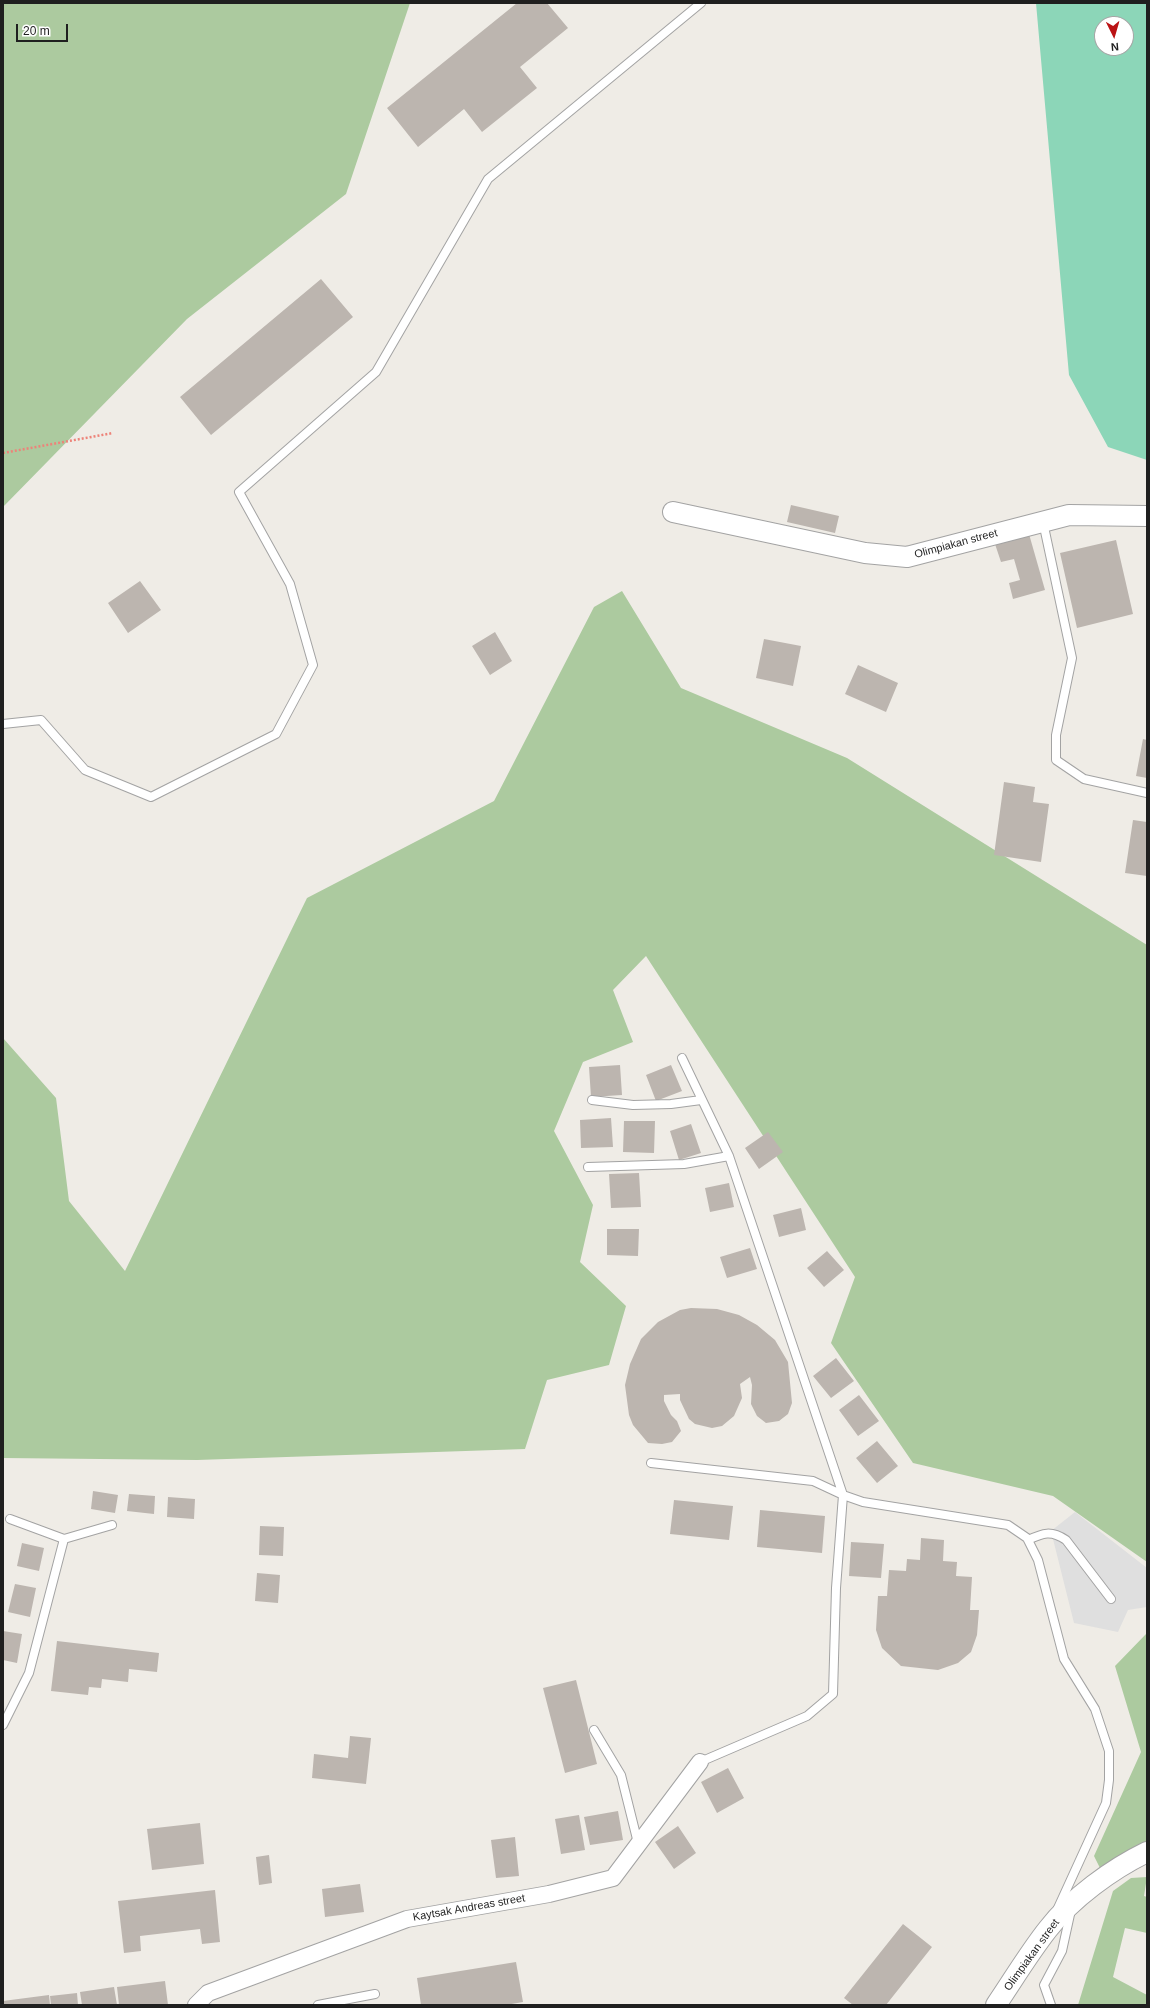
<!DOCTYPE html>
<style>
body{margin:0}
#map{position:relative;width:1150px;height:2008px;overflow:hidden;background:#efece6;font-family:Arial,sans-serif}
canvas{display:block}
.frame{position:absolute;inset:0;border:4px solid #1f1f1f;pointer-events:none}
.north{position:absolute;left:1094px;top:16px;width:40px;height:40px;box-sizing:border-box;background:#fff;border:1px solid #a5a5a5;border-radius:50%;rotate:175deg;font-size:11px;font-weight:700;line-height:16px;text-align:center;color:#1f1f1f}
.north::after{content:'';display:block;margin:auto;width:14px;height:18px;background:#bb1315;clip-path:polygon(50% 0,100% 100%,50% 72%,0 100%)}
.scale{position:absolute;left:16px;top:24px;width:52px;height:18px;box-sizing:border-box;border:2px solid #1f1f1f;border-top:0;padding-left:5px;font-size:12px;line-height:14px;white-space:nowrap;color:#1f1f1f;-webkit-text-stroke:3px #fff;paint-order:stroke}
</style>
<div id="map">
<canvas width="1150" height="2008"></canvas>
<div class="frame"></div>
<div class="north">N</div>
<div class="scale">20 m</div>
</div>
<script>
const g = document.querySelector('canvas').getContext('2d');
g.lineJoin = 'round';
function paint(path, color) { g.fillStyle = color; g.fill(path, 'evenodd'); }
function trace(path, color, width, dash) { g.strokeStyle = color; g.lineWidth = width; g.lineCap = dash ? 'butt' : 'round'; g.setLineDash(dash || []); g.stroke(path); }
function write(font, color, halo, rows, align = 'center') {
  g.font = font + ' Arial,sans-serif'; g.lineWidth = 3; g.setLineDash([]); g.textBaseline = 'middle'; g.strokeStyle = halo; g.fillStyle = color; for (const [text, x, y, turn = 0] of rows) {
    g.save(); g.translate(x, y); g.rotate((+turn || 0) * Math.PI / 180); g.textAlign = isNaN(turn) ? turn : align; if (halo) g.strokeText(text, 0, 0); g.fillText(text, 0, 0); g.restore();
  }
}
const forest = new Path2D(`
 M3 3H410L346 194 187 319 3 507Z
 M622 591 681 688 847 758 1147 945V1562L1053 1496 913 1463 831 1343 855 1277 646 956 613 990 633 1042 583 1062 554 1131 593 1205 580 1262 626 1306 609 1365 547 1380 525 1449 197 1460 3 1458V1038L56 1098 69 1201 125 1271 307 898 494 801 594 607Z
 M1147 1633V1843L1101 1870 1094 1856 1141 1752 1115 1666Z
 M1147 1877 1144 1896 1147 1897V1933L1125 1928 1113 1977 1147 1995V2005H1078L1113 1891 1131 1878Z`);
const pitch = new Path2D(`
 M1036 3H1147V460L1108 447 1069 375ZM1102 24H1126V48H1102Z`);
const parking = new Path2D(`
 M1075 1512 1147 1568V1607L1128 1610 1118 1632 1074 1623 1051 1531Z`);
const building = new Path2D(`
 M517 3H547L568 28 520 67 537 88 482 132 464 109 418 147 387 108Z
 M321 279 353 317 211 435 180 397Z
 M791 505 839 516 835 533 787 522Z
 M1029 534 1045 590 1013 599 1009 583 1020 580 1014 559 1001 562 995 544Z
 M1116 540 1133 614 1077 628 1060 553Z
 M140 581 161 610 128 633 108 603Z
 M495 632 512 661 490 675 472 646Z
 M764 639 801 646 793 686 756 678Z
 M858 665 898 683 886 712 845 694Z
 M1143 739 1147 740V778L1136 776Z
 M1004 782 1035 787 1033 802 1049 804 1041 862 994 855Z
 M1133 820 1147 822V876L1125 873Z
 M620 1065 622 1095 591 1097 589 1067Z
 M671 1065 682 1091 656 1101 646 1075Z
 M611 1118 613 1147 581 1148 580 1120Z
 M624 1121H655L654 1153 623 1152Z
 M691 1124 701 1153 679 1160 670 1131Z
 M768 1132 783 1152 759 1169 745 1148Z
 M639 1173 641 1207 611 1208 609 1174Z
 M729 1183 734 1207 710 1212 705 1188Z
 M801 1208 806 1230 779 1237 773 1215Z
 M607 1229H639L638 1256 607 1255Z
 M750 1248 757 1269 727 1278 720 1257Z
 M827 1251 844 1270 824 1287 807 1268Z
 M691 1308 717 1309 739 1315 757 1325 775 1340 788 1362 792 1403 788 1414 779 1421 766 1423 757 1416 751 1404 752 1385 750 1377 740 1384 742 1398 734 1416 722 1426 712 1428 695 1424 689 1419 680 1400V1394L664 1395V1401L671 1415 677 1421 681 1431 672 1442 662 1444 648 1443 633 1425 629 1415 625 1385 630 1364 641 1339 658 1322 680 1310Z
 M836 1358 854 1381 831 1398 813 1376Z
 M859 1395 879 1421 858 1436 839 1410Z
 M877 1441 898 1466 877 1483 856 1458Z
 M93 1491 118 1495 115 1513 91 1509Z
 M129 1494 155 1496 154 1514 127 1511Z
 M168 1497 195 1499 194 1519 167 1517Z
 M674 1500 733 1506 729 1540 670 1534Z
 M760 1510 825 1516 822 1553 757 1547Z
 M260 1526 284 1527 283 1556 259 1555Z
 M921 1538 944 1540 943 1561 957 1562 956 1576 972 1577 970 1610H979L977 1635 971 1652 958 1663 938 1670 901 1666 882 1648 876 1630 878 1596H887L889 1570 906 1571 907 1559 920 1560Z
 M851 1542 884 1544 881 1578 849 1576Z
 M22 1543 44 1548 39 1571 17 1566Z
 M257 1573 280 1575 278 1603 255 1601Z
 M15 1584 36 1588 30 1617 8 1612Z
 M3 1631 22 1634 17 1663 3 1660Z
 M57 1641 159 1653 157 1672 129 1669 128 1682 102 1679 101 1688 89 1687 88 1695 51 1691Z
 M576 1680 597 1764 565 1773 543 1688Z
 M350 1736 371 1738 366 1784 312 1778 314 1754 348 1758Z
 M728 1768 744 1798 717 1813 701 1782Z
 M618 1811 623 1840 590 1845 584 1817Z
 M579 1815 585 1850 561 1854 555 1819Z
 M200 1823 204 1864 152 1870 147 1829Z
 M678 1826 696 1853 674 1869 655 1842Z
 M515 1837 519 1876 496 1878 491 1840Z
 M269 1855 272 1883 259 1885 256 1857Z
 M360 1884 364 1912 325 1917 322 1889Z
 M215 1890 220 1942 202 1944 200 1929 140 1936 141 1951 124 1953 118 1901Z
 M903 1924 932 1947 886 2005H853L844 1998Z
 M516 1962 523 2002 506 2005H421L417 1978Z
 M165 1981 168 2005H119L117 1987Z
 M114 1987 117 2005H82L80 1992Z
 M77 1993 78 2005H51L50 1996Z
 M49 1995 50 2005H3V2001Z`);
const path = new Path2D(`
 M3 453 113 433`);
const service = new Path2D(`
 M1043 522 1072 658 1056 735V760L1084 779 1147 793
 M3 724 41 720 85 770 151 797 276 734 313 665 290 584 239 492 376 372 488 179 701 3
 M682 1058 729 1156 843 1495 863 1502 1008 1525 1027 1538 1038 1560 1064 1659 1095 1709 1109 1751V1780L1106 1803 1058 1908
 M592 1100 633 1105 671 1104 701 1100
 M588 1167 684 1164 729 1156
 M651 1463 813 1481 843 1495 836 1588 833 1694 807 1716 700 1762
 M10 1519 64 1539
 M1028 1540C1043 1533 1051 1530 1066 1540L1111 1599
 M3 1725 29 1673 64 1539 112 1525
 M594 1730 621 1775 638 1843
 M318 2005 375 1994
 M1051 2005 1044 1985 1062 1951 1071 1910`);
const minor = new Path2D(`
 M196 2005 208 1993 407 1919 549 1894 613 1878 700 1762`);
const tertiary = new Path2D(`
 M673 512 865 553 907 557 1069 515 1147 516
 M996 2005C1013 1980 1029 1953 1048 1929 1072 1898 1112 1869 1147 1852`);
const streetNames = [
 ["Olimpiakan street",956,544,-15],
 ["Kaytsak Andreas street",469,1908,-10],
 ["Olimpiakan street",1032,1955,-54]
];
paint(forest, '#acca9f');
paint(pitch, '#8cd6b8');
paint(parking, '#dfdfdf');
paint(building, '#bcb5af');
trace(service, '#a3a3a3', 10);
trace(minor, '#a3a3a3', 18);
trace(tertiary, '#a3a3a3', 22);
trace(path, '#ed8379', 2.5, [2, 2]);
trace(service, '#fff', 8);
trace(minor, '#fff', 16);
trace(tertiary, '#fff', 20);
write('11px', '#1f1f1f', '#fff', streetNames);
</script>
